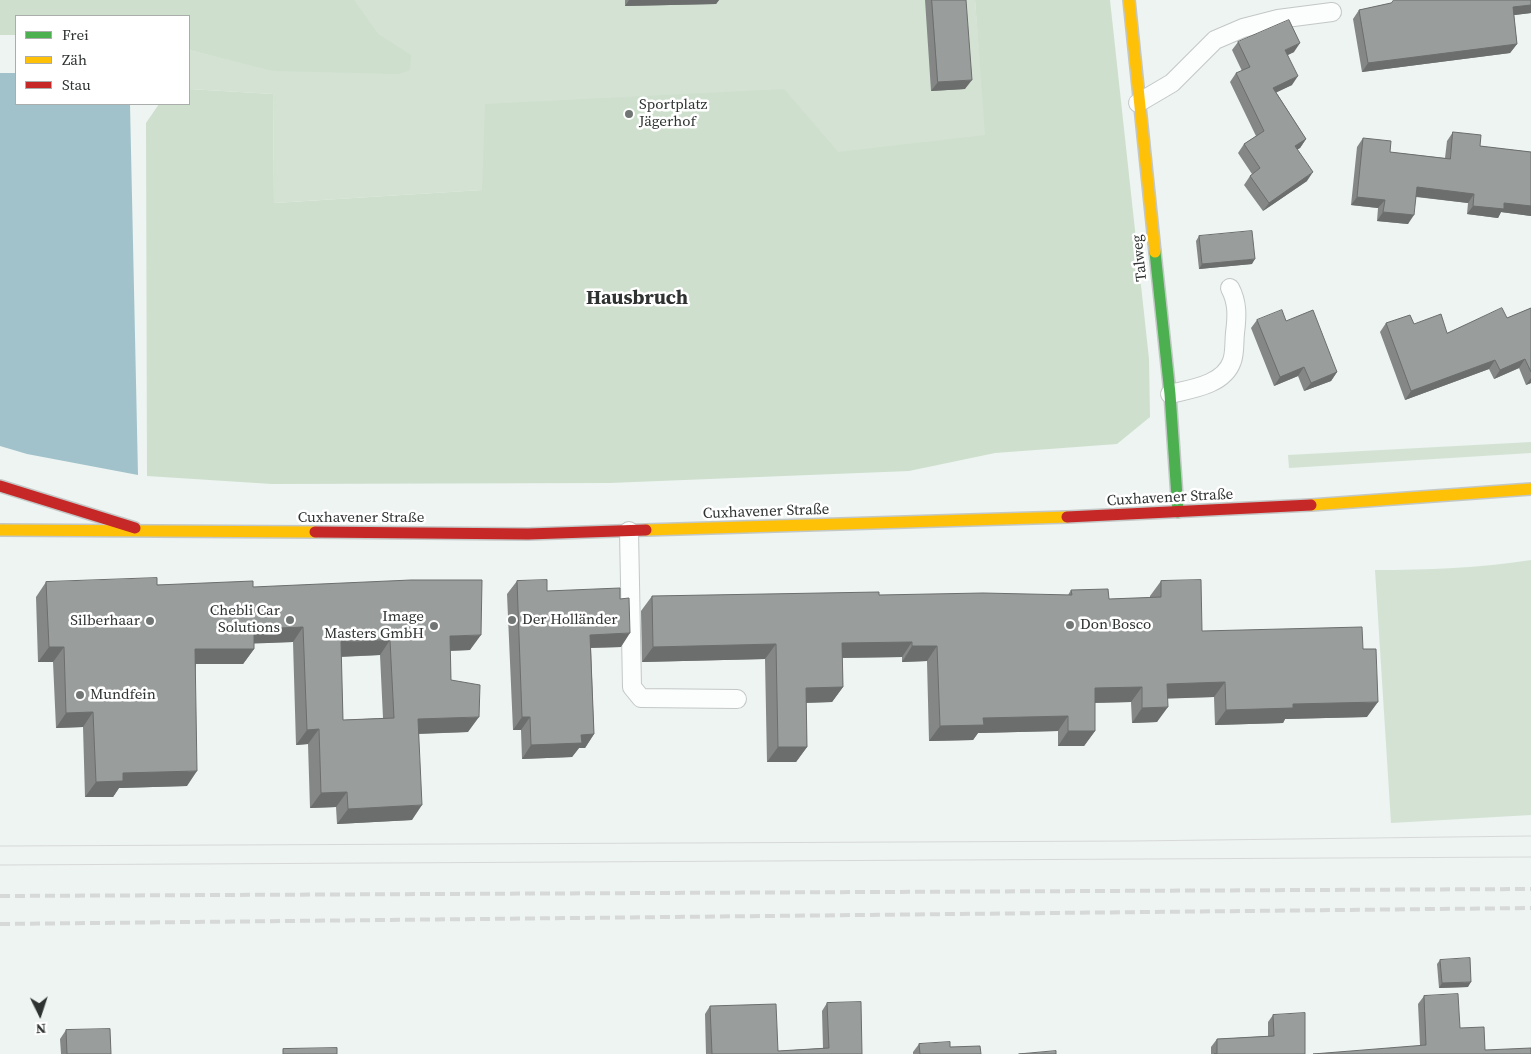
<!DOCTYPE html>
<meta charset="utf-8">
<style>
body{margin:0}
#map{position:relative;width:1531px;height:1054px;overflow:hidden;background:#edf4f2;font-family:"Source Serif 4",serif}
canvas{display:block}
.legend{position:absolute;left:15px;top:15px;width:175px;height:90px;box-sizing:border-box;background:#fff;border:1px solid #abadad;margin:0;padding:6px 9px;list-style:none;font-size:15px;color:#2e3231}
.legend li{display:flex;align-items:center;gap:10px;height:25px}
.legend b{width:25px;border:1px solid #abadad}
.north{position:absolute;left:15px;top:989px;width:50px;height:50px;-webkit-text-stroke:4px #fff;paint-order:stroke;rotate:176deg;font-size:14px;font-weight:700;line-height:20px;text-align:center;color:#2e3231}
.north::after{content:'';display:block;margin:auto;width:18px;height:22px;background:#2e3231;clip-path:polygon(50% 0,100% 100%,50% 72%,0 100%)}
</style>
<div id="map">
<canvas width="1531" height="1054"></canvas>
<ul class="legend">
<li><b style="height:6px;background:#4caf50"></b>Frei</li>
<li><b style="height:6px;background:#ffc107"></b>Zäh</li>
<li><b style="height:6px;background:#c62828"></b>Stau</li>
</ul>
<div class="north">N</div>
</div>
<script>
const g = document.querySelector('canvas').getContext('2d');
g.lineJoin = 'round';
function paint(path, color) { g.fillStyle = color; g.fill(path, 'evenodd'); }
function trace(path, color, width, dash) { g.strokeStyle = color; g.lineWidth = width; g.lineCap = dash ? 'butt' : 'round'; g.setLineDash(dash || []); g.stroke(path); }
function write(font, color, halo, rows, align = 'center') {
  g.font = font + ' "Source Serif 4",serif'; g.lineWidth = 5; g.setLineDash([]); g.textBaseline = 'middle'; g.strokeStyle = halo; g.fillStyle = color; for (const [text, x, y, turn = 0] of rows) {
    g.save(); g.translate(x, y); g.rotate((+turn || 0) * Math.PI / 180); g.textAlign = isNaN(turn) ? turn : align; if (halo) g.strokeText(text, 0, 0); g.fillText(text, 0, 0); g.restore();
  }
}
const green = new Path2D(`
 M273 0H975L986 135 979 159 274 203 273 94 189 89V50L273 70Z
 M1531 442V453L1289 468 1288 455Z
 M1531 560V815L1391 823 1375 570C1428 570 1479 568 1531 560Z`);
const forest = new Path2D(`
 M0 0H354L378 34 411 55 410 70 399 74 273 71 189 50V16H16V35H0Z
 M975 0H1110L1149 359 1150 417 1117 444 995 453 909 471 609 483 272 484 147 476 146 123 159 104H189V89L273 94 274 203 482 190 485 104 784 89 838 152 985 135Z`);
const water = new Path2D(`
 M0 73H16V104H130L138 475 27 454 0 446Z`);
const lane = new Path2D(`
 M1138 103 1172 83 1215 40 1243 28 1278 19 1332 12
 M1170 394C1191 389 1224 385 1232 361 1235 353 1234 342 1235 333 1237 317 1238 303 1230 288
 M629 531 632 687 641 698 737 699`);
const fast = new Path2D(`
 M1155 252 1170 394 1178 512`);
const slow = new Path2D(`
 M1129 0 1155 252
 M1311 505 1531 489
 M0 530 315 532
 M646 530 1067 517`);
const jam = new Path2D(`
 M0 486 135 528
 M1067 517 1311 505
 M315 532 528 534 646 530`);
const tram = new Path2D(`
 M0 846 1132 841 1531 836
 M0 865 1531 857`);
const rail = new Path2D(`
 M0 896 1531 889
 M0 924 1531 908`);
const wall = new Path2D(`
 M625 0H719L716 4 625 6Z
 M925 0H966L965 89 931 91Z
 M1531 0V13L1514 15 1517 44 1510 53 1362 72 1353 19 1359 10 1391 3Z
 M1238 42 1294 52 1288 55 1292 85 1276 92 1306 139 1300 148 1297 149 1307 181 1263 211 1244 185 1250 176 1252 174 1238 153 1244 144 1256 136 1230 82 1236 73 1242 71 1232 50Z
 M1453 132 1480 146 1531 152V216L1501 212 1498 218 1467 214 1468 203 1416 197 1408 224 1377 221 1378 208 1351 205 1357 147 1363 138 1390 152 1445 158 1447 141Z
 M1199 236 1252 264 1199 269 1196 241Z
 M1531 308V383L1526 385 1519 368 1494 379 1489 369 1405 400 1380 332 1386 323 1414 324 1447 333 1507 318Z
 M1257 320 1286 321 1337 372 1331 381 1304 391 1298 376 1274 386 1251 328Z
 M517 581 547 591 620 599 621 647 591 648 594 734 585 748H579L572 757 522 759 521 730H513L507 594Z
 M1161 581 1202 631 1363 649 1367 717 1285 719 1283 723 1215 725 1214 697 1167 698 1157 722 1132 723 1131 702 1095 703V731L1084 746H1058V731L978 733 973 740 929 741 927 661 902 662V657L842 658 843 687 832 702 806 703 807 747 796 762H767L765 659 642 662 641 611 652 596 1068 595 1071 590 1109 599 1150 598V596Z
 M46 582 253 587 470 650 450 651 451 680 468 732 419 734 412 820 337 824 336 807 310 808 308 744 296 745 293 642 254 643V649L243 664H196L187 786 119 788 113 797H85L83 727 56 728 53 662H38L36 597ZM380 655 383 718 343 720 341 657Z
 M1440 960 1468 987 1439 988 1437 964Z
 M1424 996 1485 1050 1531 1054 1420 1045 1418 1004Z
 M827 1003 862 1054H706L705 1014 710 1006 778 1051 823 1048 822 1011Z
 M1273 1015 1305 1054H1211V1047L1217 1039 1268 1036V1022Z
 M66 1030 111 1054H61L60 1039Z
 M919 1044 950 1047 981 1054H913V1052Z`);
const shadedWall = new Path2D(`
 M629 0H719L716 4 625 6Z
 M1531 5V13L1507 16 1513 7Z
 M1300 43 1294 52 1279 59 1285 50Z
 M1517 44 1510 53 1362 72 1368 63Z
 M1298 76 1292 85 1267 97 1273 88Z
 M972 80 965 89 931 91 938 82Z
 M1306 139 1300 148 1289 155 1295 146Z
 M1313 172 1307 181 1263 211 1269 203Z
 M1417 187 1474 194 1468 203 1411 196Z
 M1357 197 1385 200 1378 208 1351 205Z
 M1504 203 1531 206V216L1501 212 1498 218 1467 214 1473 206Z
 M1383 212 1414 215 1408 224 1377 221Z
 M1255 259 1252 264 1199 269 1202 264Z
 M1525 359 1519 368 1494 379 1500 370Z
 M1495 360 1489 369 1405 400 1411 391Z
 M1304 367 1298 376 1274 386 1280 377Z
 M1337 372 1331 381 1304 391 1311 383Z
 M1531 378V383L1526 385Z
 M303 627 293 642 243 644 254 629Z
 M630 633 621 647 581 648 590 635Z
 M481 635 470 650 439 651 450 636Z
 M390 640 380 655 330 657 341 642Z
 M912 642 902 657 831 658 842 643Z
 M776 644 765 659 642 662 653 647Z
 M912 646H937L927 661 902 662Z
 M49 647H64L53 662H38Z
 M195 649H254L243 664H185Z
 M1225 682 1214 697 1157 699 1167 684Z
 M843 687 832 702 795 703 806 688Z
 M1142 687 1131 702 1084 703 1095 688Z
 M1378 702 1367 717 1285 719 1283 723 1215 725 1226 710 1293 704Z
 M1168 707 1157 722 1132 723 1142 708Z
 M93 712 83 727 56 728 66 713Z
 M1068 716 1058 731 978 733 973 740 929 741 940 726 983 718Z
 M479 717 468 732 408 734 418 719Z
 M522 717H530L521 730H513Z
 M319 729 308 744 296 745 307 730Z
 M1068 731H1095L1084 746H1058Z
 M594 734 585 748H579L572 757 522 759 531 745 581 735Z
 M778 747H807L796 762H767Z
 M197 771 187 786 119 788 113 797H85L96 782 123 773Z
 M347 792 336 807 310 808 321 793Z
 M422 805 412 820 337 824 348 809Z
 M1471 982 1468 987 1439 988 1442 983Z`);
const building = new Path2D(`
 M932 0H966L972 80 938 82Z
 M1394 0H1531V5L1513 7 1517 44 1368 63 1359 10 1391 3Z
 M1289 20 1300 43 1285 50 1298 76 1273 88 1306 139 1295 146 1313 172 1269 203 1250 176 1260 168 1244 144 1264 131 1236 73 1250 67 1238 42Z
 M1453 132 1481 135 1480 146 1531 152V206L1504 203V209L1473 206 1474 194 1417 187 1414 215 1383 212 1385 200 1357 197 1363 138 1391 141 1390 152 1450 159Z
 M1252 231 1255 259 1202 264 1199 236Z
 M1502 308 1507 318 1531 308V372L1525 359 1500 370 1495 360 1411 391 1386 323 1410 315 1414 324 1441 314 1447 333Z
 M1282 310 1286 321 1313 310 1337 372 1311 383 1304 367 1280 377 1257 320Z
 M157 578V585L253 581V587L411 580H482L481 635 450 636 451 680 480 685 479 717 418 719 422 805 348 809 347 792 321 793 319 729 307 730 303 627 254 629V649H195L197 771 123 773V781L96 782 93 712 66 713 64 647H49L46 582ZM390 640 394 718 343 720 341 642Z
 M547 580V591L620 588V599L629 598 630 633 590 635 594 734 581 735 582 743 531 745 530 717H522L517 581Z
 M1201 580 1202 631 1362 627 1363 649H1376L1378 702 1293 704V708L1226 710 1225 682 1167 684 1168 707 1142 708V687L1095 688V731H1068V716L983 718 984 725 940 726 937 646H912V642L842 643 843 687 806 688 807 747H778L776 644 653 647 652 596 879 592V595L983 593 1072 595 1071 590 1108 589 1109 599 1161 597V581Z
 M1470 958 1471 982 1442 983 1440 960Z
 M1458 994 1460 1028 1484 1027 1485 1050 1531 1048V1054H1313L1426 1045 1424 996Z
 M861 1002 862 1054H712L710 1006 776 1004 778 1051 829 1048 827 1003Z
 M1305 1013V1054H1214H1217V1039L1274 1036 1273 1015Z
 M110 1029 111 1054H67L66 1030Z
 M950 1042V1047L980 1046 981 1054H920L919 1044Z
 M337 1048V1054H283V1049Z
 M1056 1051V1054H1019Z`);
const markers = [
 [629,114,5,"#717675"],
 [290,620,5,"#717675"],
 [512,620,5,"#717675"],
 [150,621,5,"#717675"],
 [1070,625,5,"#717675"],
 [434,626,5,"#717675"],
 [80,695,5,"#717675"]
];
const poiNames = [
 ["Sportplatz",639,105],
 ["Jägerhof",639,122],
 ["Chebli Car",280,611,"right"],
 ["Solutions",280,628,"right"],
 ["Image",424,617,"right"],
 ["Masters GmbH",424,634,"right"],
 ["Der Holländer",522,620],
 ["Silberhaar",140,621,"right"],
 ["Don Bosco",1080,625],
 ["Mundfein",90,695]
];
const streetNames = [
 ["Talweg",1140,258,-96],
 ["Cuxhavener Straße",1170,498,-3],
 ["Cuxhavener Straße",766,512,-2],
 ["Cuxhavener Straße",361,518]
];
const districtNames = [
 ["Hausbruch",637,299]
];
paint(green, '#d4e2d4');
paint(forest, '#cedfcd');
paint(water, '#a1c2ca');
trace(lane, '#c3c8c7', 20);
trace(fast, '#c3c8c7', 14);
trace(slow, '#c3c8c7', 14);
trace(jam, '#c3c8c7', 14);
trace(lane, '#fcfdfd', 18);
trace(fast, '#4caf50', 11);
trace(slow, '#ffc107', 11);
trace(jam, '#c62828', 11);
trace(tram, '#d7d9d8', 1);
trace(rail, '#d7d9d8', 4, [10, 5]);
paint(wall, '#848786');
paint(shadedWall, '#6b6e6d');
paint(building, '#999d9c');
trace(building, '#6b6e6d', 1);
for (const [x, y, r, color] of markers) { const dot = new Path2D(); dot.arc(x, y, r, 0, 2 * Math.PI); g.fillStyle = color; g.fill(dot); trace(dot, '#fff', 2); }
write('15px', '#2e3231', '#fff', poiNames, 'left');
write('15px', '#2e3231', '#fff', streetNames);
write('bold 20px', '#2e3231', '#fff', districtNames);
</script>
